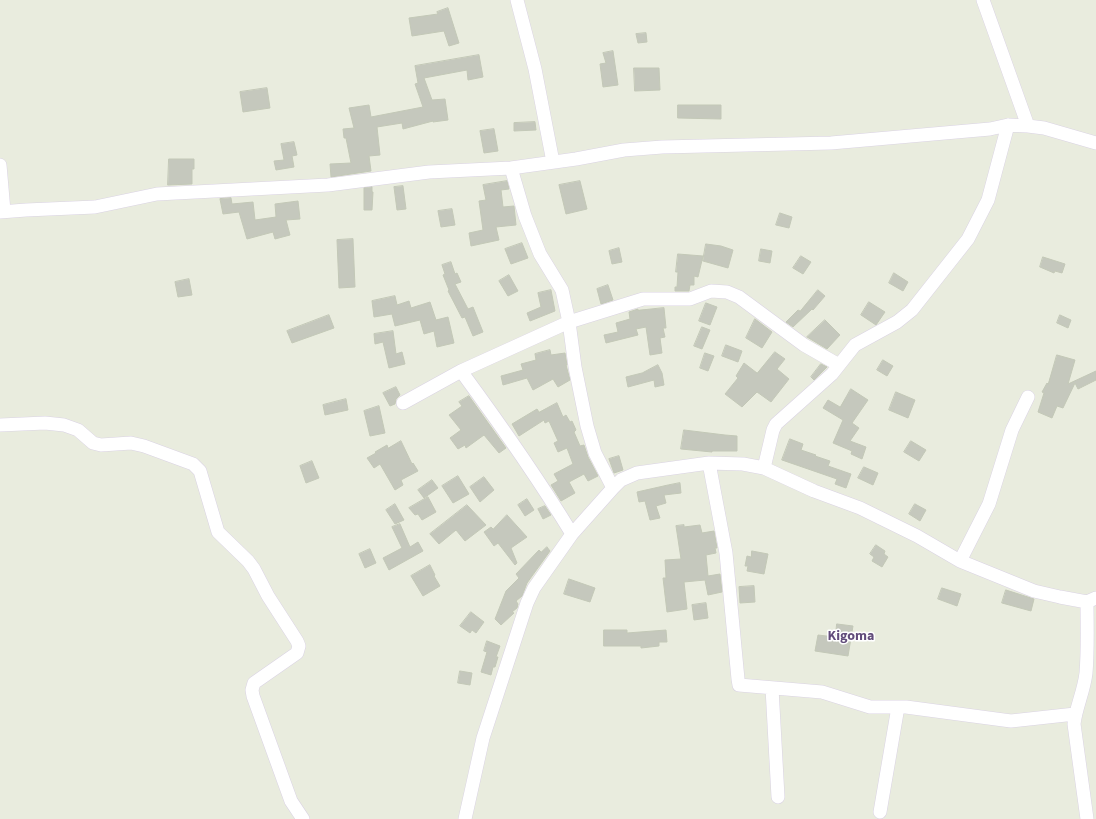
<!DOCTYPE html>
<style>
body{margin:0}
canvas{display:block;background:#e9ecde}
</style>
<canvas width="1096" height="819"></canvas>
<script>
const g = document.querySelector('canvas').getContext('2d');
g.lineJoin = 'round';
function paint(path, color) { g.fillStyle = color; g.fill(path, 'evenodd'); }
function trace(path, color, width, dash) { g.strokeStyle = color; g.lineWidth = width; g.lineCap = dash ? 'butt' : 'round'; g.setLineDash(dash || []); g.stroke(path); }
function write(font, color, halo, rows, align = 'center') {
  g.font = font + ' "Source Sans 3",sans-serif'; g.lineWidth = 3; g.setLineDash([]); g.textBaseline = 'middle'; g.strokeStyle = halo; g.fillStyle = color; for (const [text, x, y, turn = 0] of rows) {
    g.save(); g.translate(x, y); g.rotate((+turn || 0) * Math.PI / 180); g.textAlign = isNaN(turn) ? turn : align; if (halo) g.strokeText(text, 0, 0); g.fillText(text, 0, 0); g.restore();
  }
}
const building = new Path2D(`
 M448 8 459 43 449 46 444 31 412 36 409 18 438 14 437 12Z
 M646 33 647 42 638 43 636 34Z
 M613 51 618 85 603 87 600 64 606 63 603 53Z
 M479 55 483 77 468 80 467 70 424 78 432 100 445 99 448 120 433 122V121L403 129 402 123 377 127 380 155 369 156 371 171 331 177 330 164 351 163 346 138H344L343 129 354 128 349 108 369 105 371 117 423 107 415 84 418 83 415 66Z
 M634 68H659L660 90 635 91Z
 M267 88 270 108 243 112 240 92Z
 M678 105H721V119L678 118Z
 M535 122 536 130 514 131V123Z
 M494 129 498 151 484 153 480 131Z
 M294 142 297 155 292 156 294 167 276 170 274 161 284 160 281 144Z
 M169 159H194V169H192V184L168 185Z
 M507 181 509 189 501 190 503 207 514 206 516 225 496 227 499 240 471 246 469 233 483 230 479 201 486 200 483 185Z
 M580 181 587 209 566 214 559 185Z
 M403 186 406 209 397 210 394 187Z
 M372 187V192H373L372 210H364V188Z
 M231 198 232 204 253 202 255 220 276 217 275 204 298 201 300 219 286 220 290 235 275 239 273 232 247 239 239 212 223 214 220 199Z
 M452 209 455 225 441 227 438 211Z
 M780 213 792 217 789 228 776 225Z
 M353 239 355 287 339 288 337 240Z
 M522 243 528 258 511 264 505 249Z
 M706 244 721 246 733 250 728 268 703 261Z
 M619 248 622 262 612 264 609 251Z
 M761 249 772 251 770 263 759 261Z
 M678 254 703 256 698 277 694 276V285H690L689 291H675V287H677L678 272H676Z
 M801 256 811 262 803 274 793 268Z
 M1043 257 1065 264 1062 273 1055 271 1054 273 1040 267Z
 M451 262 455 274 457 273 461 282 455 284 468 309 473 307 483 332 473 336 465 317 462 318 448 291 449 290 443 275 445 274 442 265Z
 M894 273 908 282 903 291 889 283Z
 M509 275 518 291 508 296 499 281Z
 M189 279 192 295 178 297 175 282Z
 M608 285 613 300 601 304 597 289Z
 M551 290 555 311 530 321 527 313 541 307 538 293Z
 M818 290 825 296 813 310 812 309 793 327 786 322 798 310 800 311Z
 M395 296 397 305 409 301 411 308 430 302 436 320 448 317 454 343 437 347 434 331 424 334 420 320 395 326 392 314 374 317 372 301Z
 M869 302 885 312 876 325 861 315Z
 M706 303 717 307 710 325 699 321Z
 M664 308 666 328H663L665 337 660 338 662 353 650 355 646 327 636 329 638 335 606 343 604 335 618 332 616 323 630 319 629 312 638 309V310Z
 M329 315 334 328 292 343 287 331Z
 M1060 315 1071 320 1068 328 1057 323Z
 M755 319 772 332 762 348 746 338Z
 M825 320 840 335 827 349 807 337Z
 M702 327 710 330 702 349 694 346Z
 M393 331 396 354 402 352 405 364 389 368 383 342 375 344 374 334Z
 M726 345 742 351 738 362 722 356Z
 M550 350 551 355 565 353 567 365H566L570 380 558 387 553 379 533 390 527 378 503 385 501 376 523 370 521 364 536 360 535 354Z
 M775 352 785 359 777 369 789 379 771 402 757 392 742 407 725 394 738 378 736 376 744 363 757 373Z
 M705 353 714 356 708 371 700 368Z
 M1057 355 1075 360 1068 384 1096 371V380L1078 389 1075 383 1063 408 1057 406 1052 418 1038 412 1044 393 1042 392 1047 383 1048 384Z
 M883 360 893 366 887 376 877 370Z
 M821 364 827 367 814 380 811 377Z
 M658 365 662 373 664 385 655 387 654 380 628 387 626 377 642 373Z
 M396 387 400 395 396 399 395 404 390 406 383 393Z
 M851 389 868 400 852 423 859 428 850 441 866 447 862 459 851 454 852 451 833 443 843 420 823 408 828 400 840 407Z
 M896 392 915 400 908 418 889 410Z
 M469 396 506 448 499 453 484 435 466 448 465 445 458 449 450 438 461 430 449 415 462 406 459 402Z
 M346 399 348 410 325 415 323 405Z
 M557 403 563 417 566 415 570 422 572 421 576 430 574 432 580 446 584 445 588 457 598 476 588 481 584 474 569 482 575 493 561 501 551 485 558 481 554 474 573 464 567 448 558 452 554 443 558 441 549 421 545 423 544 420 519 436 512 424 537 409 539 412Z
 M379 406 385 433 370 436 364 411Z
 M684 430 725 435 737 436V451H712V452L681 449Z
 M790 439 803 444 801 450 816 455 815 456 830 461 828 466 851 474 846 488 835 484 837 479 782 460Z
 M401 441 412 464 413 463 418 471 401 480 403 485 395 490 380 464 374 468 367 458 376 453 375 452 387 445 388 448Z
 M911 441 926 450 919 461 904 452Z
 M619 456 623 470 614 473 609 459Z
 M312 461 319 478 306 483 300 466Z
 M864 467 878 473 873 485 858 478Z
 M458 476 469 494 453 503 442 486Z
 M484 477 494 490 480 502 470 487Z
 M432 480 438 488 424 498 418 490Z
 M680 483 681 493 664 495 666 503 656 506 660 518 650 520 645 501 639 502 637 492 668 485Z
 M428 497 436 512 422 520 418 514 415 515 409 508Z
 M527 499 534 510 525 516 518 505Z
 M395 504 404 520 395 524 386 510Z
 M915 504 926 510 920 521 909 514Z
 M467 505 486 525 465 541 456 530 439 544 430 534Z
 M545 506 551 515 543 519 538 509Z
 M507 515 527 537 511 548 517 563 515 565 498 543 494 546 484 532 491 527 493 529Z
 M400 524 410 547 418 542 423 551 389 570 383 558 402 548 392 527Z
 M684 525V527L700 525 702 533 714 531 717 548H715L716 553 706 555 708 576 720 574 722 592 708 595 705 580 684 582 687 609 667 612 663 578H666L665 560 681 559 676 526Z
 M876 545 885 551 884 554 888 557 882 567 872 561 874 557 870 554Z
 M547 547 550 551 527 583 522 596 516 601 518 604 517 608 512 612 514 613 501 625 495 619 506 591 519 578 516 574 539 550 541 552Z
 M370 549 376 563 365 568 359 554Z
 M752 551 768 554 764 574 747 571 748 566H745L747 556 751 557Z
 M430 565 435 575 434 576 440 586 423 596 411 576Z
 M569 579 595 588 590 602 564 594Z
 M754 586 755 602 740 603 739 587Z
 M942 588 961 594 957 606 938 599Z
 M1006 590 1034 599 1031 611 1002 603Z
 M706 603 708 618 694 620 692 605Z
 M471 612 484 622 476 633 472 630 470 633 460 626Z
 M837 624 853 626 848 656 815 651 818 635 835 637Z
 M604 630H627V633L666 630 667 642H659V646L641 648V646H604Z
 M487 641 500 646 496 657H498L495 667H493L491 675 481 672 487 652 484 651Z
 M460 671 472 673 470 685 458 683Z`);
const minor = new Path2D(`
 M517 0 535 69 553 162
 M983 0 1028 126
 M0 165 4 211
 M511 168 525 216 540 254 562 290 569 322 575 367 587 426 595 453 613 488
 M0 212 26 210 95 207 157 194 328 185 429 172 511 168 576 159 624 150 662 147 831 143 990 129 1008 125 1028 126 1044 128 1096 143
 M461 371C500 424 538 478 572 534
 M403 403 461 371 569 322 643 299H690L711 291 727 292 739 297 804 345 839 365
 M0 425 45 423 64 425 78 430 93 443 101 445 131 443 144 446 193 464 200 471 218 532 248 561 254 569 268 596 297 641 299 646 297 653 254 683 252 690 253 696 291 801 303 819
 M709 463 726 553 738 679 739 685 822 692 870 707H906L1011 721 1075 714
 M764 468 773 430 776 424 832 374 855 345 897 322 912 310 968 239 988 200 1008 125
 M960 561 989 504 1012 430 1028 397
 M772 688 778 797
 M880 812 898 707
 M465 819 483 738 527 603 534 588 572 534 613 488 621 480 637 473 709 463 743 464 764 468 814 491 860 508 917 536 960 561 1034 591 1060 597 1087 602 1096 598
 M1087 819 1074 724C1076 707 1084 691 1086 673 1088 650 1087 625 1087 602`);
const quarterNames = [
 ["Kigoma",851,637]
];
paint(building, '#c5c8bd');
trace(building, '#c3c8b7', 1);
trace(minor, '#dad3e3', 14);
trace(minor, '#fff', 13);
write('bold 14px', '#624c7b', '#fff', quarterNames);
</script>
